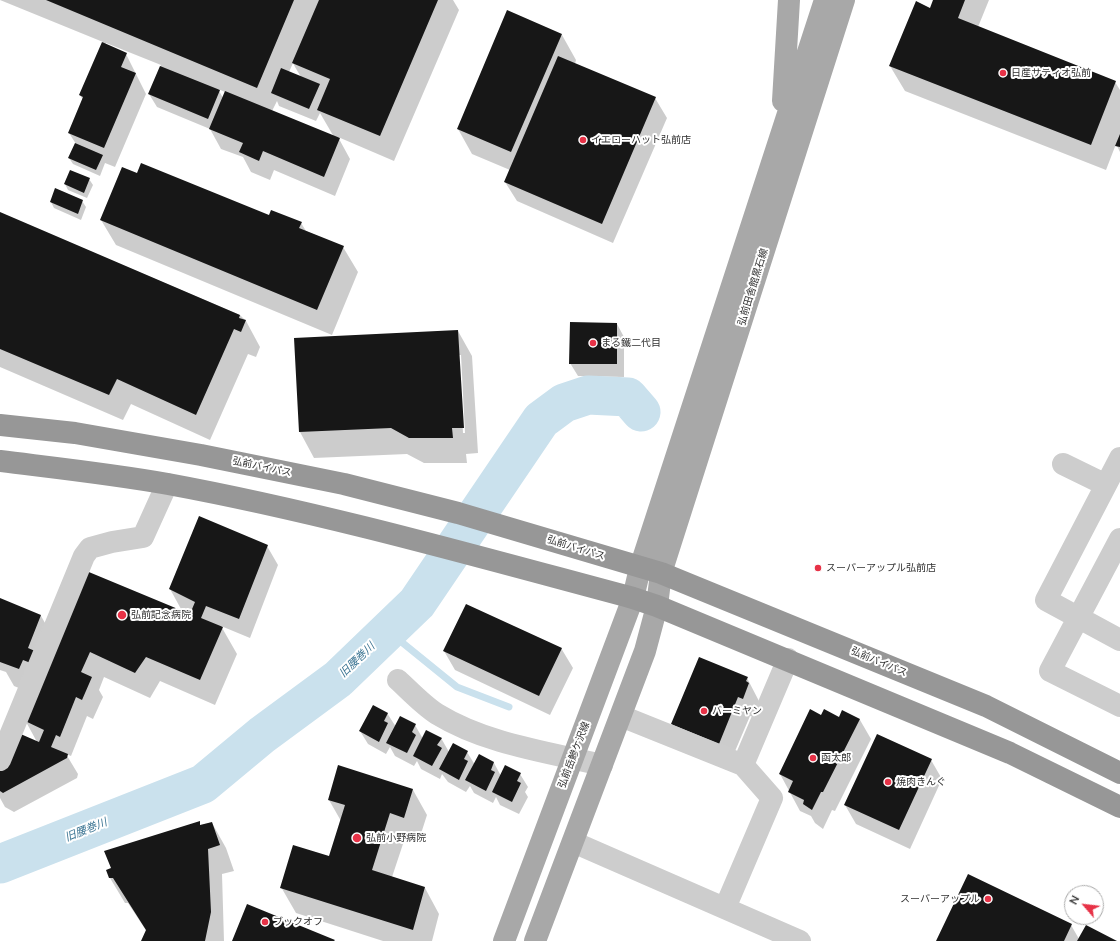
<!DOCTYPE html>
<meta charset="utf-8">
<style>
body{margin:0}
#map{position:relative;width:1120px;height:941px;overflow:hidden;background:#fff;font-family:Mulish,sans-serif}
canvas{display:block}
.north{position:absolute;left:1064px;top:885px;width:40px;height:40px;box-sizing:border-box;background:#fff;border:1px solid #acacac;border-radius:50%;rotate:298deg;font-size:11px;font-weight:700;line-height:16px;text-align:center;color:#303030}
.north::after{content:'';display:block;margin:auto;width:14px;height:18px;background:#e73247;clip-path:polygon(50% 0,100% 100%,50% 72%,0 100%)}
</style>
<div id="map">
<canvas width="1120" height="941"></canvas>
<div class="north">N</div>
</div>
<script>
const g = document.querySelector('canvas').getContext('2d');
g.lineJoin = 'round';
function paint(path, color) { g.fillStyle = color; g.fill(path, 'evenodd'); }
function trace(path, color, width, dash) { g.strokeStyle = color; g.lineWidth = width; g.lineCap = dash ? 'butt' : 'round'; g.setLineDash(dash || []); g.stroke(path); }
function write(font, color, halo, rows, align = 'center') {
  g.font = font + ' Mulish,"Noto Sans JP",sans-serif'; g.lineWidth = 4; g.setLineDash([]); g.textBaseline = 'middle'; g.strokeStyle = halo; g.fillStyle = color; for (const [text, x, y, turn = 0] of rows) {
    g.save(); g.translate(x, y); g.rotate((+turn || 0) * Math.PI / 180); g.textAlign = isNaN(turn) ? turn : align; if (halo) g.strokeText(text, 0, 0); g.fillText(text, 0, 0); g.restore();
  }
}
const shadow = new Path2D(`
 M0 0H453L459 10 394 161 338 137 350 159 335 196 274 170 270 180 251 172 243 157 221 149 210 129 157 107 149 94 161 65 106 43 105 45 126 54 146 94 115 167 105 163 100 176 73 164 69 158 76 144 69 133 83 100 80 95 103 42ZM293 63 295 67 301 77 289 72ZM218 89 225 92 223 98ZM277 101 279 106 316 121 320 113 334 137 272 111Z
 M934 0H989L978 27 1115 82 1120 90V152L1116 144 1106 170 905 91 890 66 931 9Z
 M562 35 576 60 575 64 655 98 667 118 613 243 517 201 505 182 510 170 472 154 458 129Z
 M137 174 269 217 301 223 306 231 343 247 358 272 332 335 116 245 101 220Z
 M89 179 93 185 87 198 68 190 65 184Z
 M82 201 86 207 81 220 54 208 51 202Z
 M0 213 240 315 246 321 260 347 256 357 248 354 210 440 131 404 123 420 0 367Z
 M617 324 624 337V377L578 376 570 363Z
 M458 331 472 356 478 453 466 454 467 463H424L407 454 314 458 300 432 295 339ZM459 355H461L465 433H463Z
 M267 546 278 565 250 638 221 626 237 654 215 705 160 681 150 698 104 677 99 690 103 697 93 719 87 716 71 756 66 754 78 774 77 778 14 812 5 807 0 798V773L37 742 25 720 33 694 14 686 6 672 0 670V599L41 616 56 642 192 616V614L181 609 170 589Z
 M561 648 573 668 550 715 455 670 444 651Z
 M747 678 760 703 754 717 750 716 730 763 683 743 672 724Z
 M843 712 860 720 871 739 835 811 832 810 823 829 815 823 811 816 800 811 780 774 821 716 840 718Z
 M387 713 396 727 415 725 423 739 441 738 449 752H467L475 765 479 755 494 763 501 776 520 774 528 787 525 792 528 797 519 814 500 805 496 797 493 803 474 793 470 786 466 792 448 782 442 774 440 779 421 769 417 761 414 766 395 756 390 747 386 754 368 744 360 731Z
 M931 760 942 779 910 849 856 824 845 805Z
 M413 790 427 815 418 843 405 838 392 877 425 888 439 914 432 941H383L296 913 281 887 330 857 341 821 329 800Z
 M199 823 201 826 212 823 226 848 234 871 222 874 224 941H143L147 932 128 903H125L110 878Z
 M1071 925 1079 939 1115 941H937Z`);
const stream = new Path2D(`
 M388 631 457 687 509 707`);
const river = new Path2D(`
 M0 864 203 784 262 735 338 679 417 603 541 420 564 403 588 395 628 397 641 412`);
const building = new Path2D(`
 M46 0H294L257 88Z
 M319 0H438L380 136 317 110 330 79 292 63Z
 M933 0H965L958 18 1116 81 1091 145 889 66 916 1 930 8Z
 M507 10 562 34 511 152 457 129Z
 M102 42 127 53 121 67 136 73 104 148 68 133 83 97 79 95Z
 M558 56 656 97 602 224 504 182Z
 M160 66 220 90 208 119 148 94Z
 M281 68 320 84 309 109 271 93Z
 M225 91 340 138 324 177 263 151 259 161 239 152 243 143 209 129Z
 M1120 134V147L1115 146Z
 M75 143 103 155 96 170 68 158Z
 M141 163 269 215 271 210 302 222 299 228 344 246 317 310 100 220 122 167 137 173Z
 M70 170 90 178 84 193 64 184Z
 M55 188 83 200 78 214 50 202Z
 M0 212 240 315 239 318 246 320 241 332 234 329 196 415 117 379 109 395 0 349Z
 M570 322 617 323V364H569Z
 M458 330 464 428H452L453 438H409L391 428 299 432 294 338Z
 M199 516 268 545 239 619 206 606 201 618 223 627 200 680 146 657 135 673 90 652 81 672 92 677 82 700 76 697 60 737 56 735 51 747 68 754 67 758 3 793 0 791V770L16 732 39 742 44 730 23 720 46 669 23 660 19 669 0 662V598L41 615 28 648 49 657 84 570 190 614 195 602 169 589Z
 M466 604 562 648 539 696 443 651Z
 M699 657 748 677 746 681 749 683 743 699 738 697 719 744 671 724Z
 M373 705 388 713 384 721 388 723 379 742 359 731Z
 M810 709 821 715 824 709 839 717 842 710 860 719 823 792H821L812 810 803 804 804 800 788 792 793 781 779 774Z
 M400 716 416 724 412 732 416 735 407 753 386 743Z
 M426 730 442 738 437 745 442 748 432 766 413 756Z
 M877 734 932 759 899 830 844 805Z
 M453 743 468 751 464 759 468 761 459 780 439 769Z
 M479 754 494 762 491 770 495 772 486 791 465 780Z
 M338 765 413 789 404 818 390 813 372 870 425 887 413 930 280 888 293 845 329 856 345 805 328 800Z
 M505 765 521 773 517 781 521 783 512 802 492 792Z
 M200 821V825L212 822 220 845 208 849 211 912 205 941H141L146 930 113 878H109L106 870 111 868 104 851Z
 M968 874 1072 924 1064 941H936Z
 M247 904 335 940 334 941H232Z
 M1086 925 1117 941H1077Z`);
const minor = new Path2D(`
 M1120 458 1046 600 1120 640
 M1063 464 1106 485
 M1120 539 1050 671 1120 706
 M398 680C410 691 423 705 437 714 486 744 547 752 602 765
 M621 716 743 765
 M0 760 84 556 90 548 112 542 143 537 167 484
 M573 842 800 941
 M725 908 772 798 743 765 788 659`);
const major = new Path2D(`
 M783 101 789 0
 M504 941 633 598 640 568 825 0
 M535 941 645 651 657 606 661 573 844 0`);
const highway = new Path2D(`
 M0 425 75 433 201 455 344 484 458 513 661 573 986 706 1120 773
 M0 461C56 468 112 474 168 484 325 513 479 557 633 598L657 606 1010 753 1120 807`);
const markers = [
 [1003,73,4,"#e73247"],
 [583,140,4,"#e73247"],
 [593,343,4,"#e73247"],
 [818,568,4,"#e73247"],
 [122,615,5,"#e73247"],
 [704,711,4,"#e73247"],
 [813,758,4,"#e73247"],
 [888,782,4,"#e73247"],
 [357,838,5,"#e73247"],
 [988,899,4,"#e73247"],
 [265,922,4,"#e73247"]
];
const poiNames = [
 ["日産サティオ弘前",1011,73],
 ["イエローハット弘前店",591,140],
 ["まる鐵二代目",601,343],
 ["スーパーアップル弘前店",826,568],
 ["弘前記念病院",131,615],
 ["バーミヤン",712,711],
 ["函太郎",821,758],
 ["焼肉きんぐ",896,782],
 ["弘前小野病院",366,838],
 ["スーパーアップル",980,899,"right"],
 ["ブックオフ",273,922]
];
const streetNames = [
 ["弘前田舎館黒石線",753,287,-73],
 ["弘前バイパス",262,467,12],
 ["弘前バイパス",576,548,17],
 ["弘前バイパス",879,662,23],
 ["弘前岳鰺ケ沢線",574,755,-69]
];
const waterNames = [
 ["旧腰巻川",357,660,-44],
 ["旧腰巻川",86,830,-22]
];
paint(shadow, '#0003');
trace(stream, '#cae1ed', 7);
trace(river, '#cae1ed', 39);
paint(building, '#171717');
trace(minor, '#cdcdcd', 22);
trace(major, '#a8a8a8', 22);
trace(highway, '#979797', 22);
for (const [x, y, r, color] of markers) { const dot = new Path2D(); dot.arc(x, y, r, 0, 2 * Math.PI); g.fillStyle = color; g.fill(dot); trace(dot, '#fff', 1.5); }
write('10px', '#303030', '#fff', poiNames, 'left');
write('10px', '#303030', '#fff', streetNames);
write('italic 11px', '#3c7593', '#fff', waterNames);
</script>
